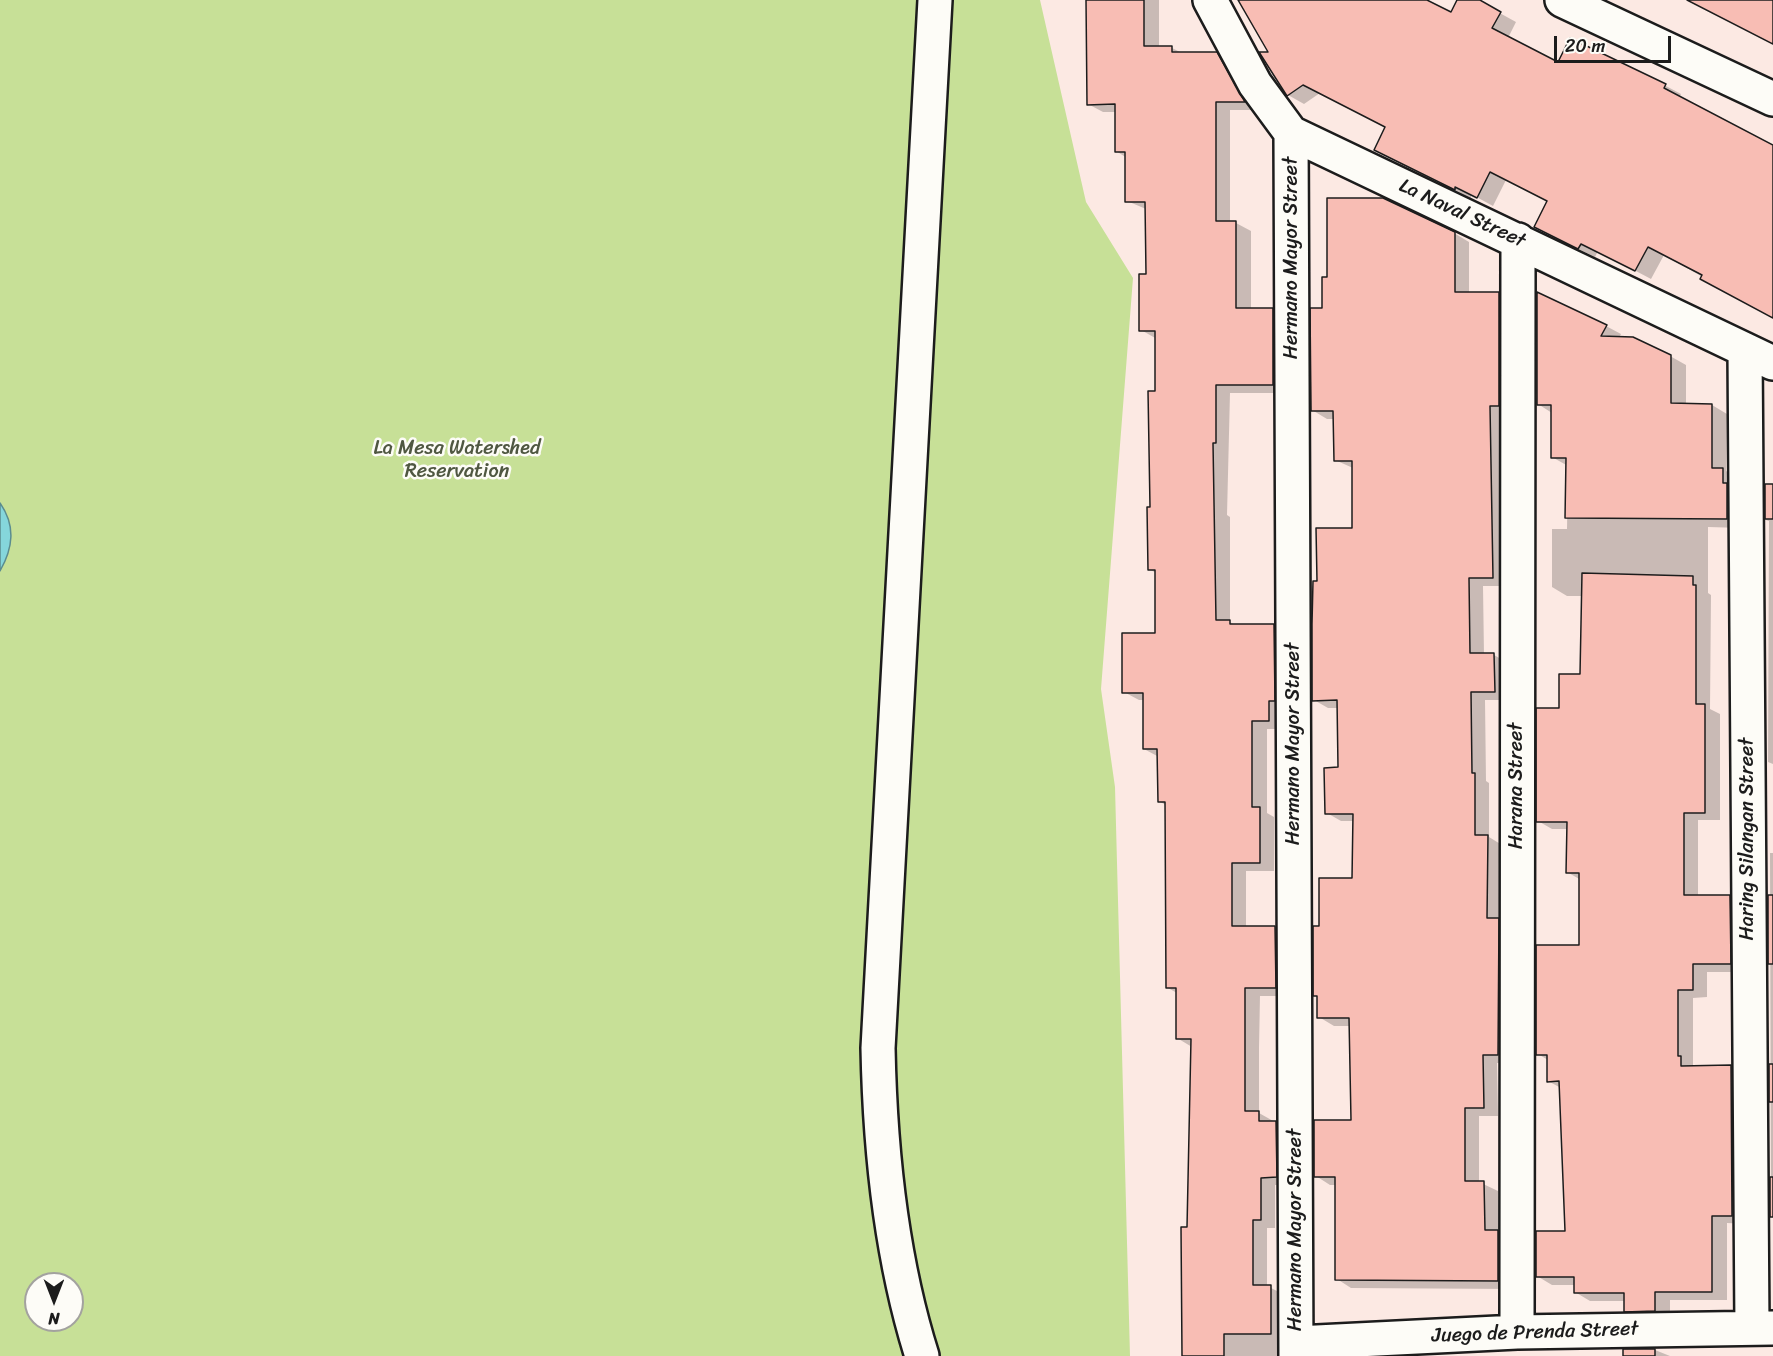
<!DOCTYPE html>
<style>
body{margin:0}
#map{position:relative;width:1773px;height:1356px;overflow:hidden;background:#fce9e3;font-family:Sriracha,sans-serif}
canvas{display:block}
.north{position:absolute;left:24px;top:1272px;width:60px;height:60px;box-sizing:border-box;background:#fdfcf7;border:2px solid #a3a29f;border-radius:50%;rotate:180deg;font-size:16px;font-weight:700;line-height:24px;text-align:center;color:#1c1c1c}
.north::after{content:'';display:block;margin:auto;width:21px;height:27px;background:#1c1c1c;clip-path:polygon(50% 0,100% 100%,50% 72%,0 100%)}
.scale{position:absolute;left:1554px;top:36px;width:117px;height:27px;box-sizing:border-box;border:3px solid #1c1c1c;border-top:0;padding-left:8px;font-size:18px;line-height:21px;white-space:nowrap;color:#1c1c1c;-webkit-text-stroke:4px #fdfcf7;paint-order:stroke}
</style>
<div id="map">
<canvas width="1773" height="1356"></canvas>
<div class="north">N</div>
<div class="scale">20 m</div>
</div>
<script>
const g = document.querySelector('canvas').getContext('2d');
g.lineJoin = 'round';
function paint(path, color) { g.fillStyle = color; g.fill(path, 'evenodd'); }
function trace(path, color, width, dash) { g.strokeStyle = color; g.lineWidth = width; g.lineCap = dash ? 'butt' : 'round'; g.setLineDash(dash || []); g.stroke(path); }
function write(font, color, halo, rows, align = 'center') {
  g.font = font + ' Sriracha,sans-serif'; g.lineWidth = 5; g.setLineDash([]); g.textBaseline = 'middle'; g.strokeStyle = halo; g.fillStyle = color; for (const [text, x, y, turn = 0] of rows) {
    g.save(); g.translate(x, y); g.rotate((+turn || 0) * Math.PI / 180); g.textAlign = isNaN(turn) ? turn : align; if (halo) g.strokeText(text, 0, 0); g.fillText(text, 0, 0); g.restore();
  }
}
const green = new Path2D(`
 M0 0H1040L1086 202 1133 278 1101 689 1115 787 1130 1356H0ZM36 1284H72V1320H36Z`);
const water = new Path2D(`
 M0 503C16 526 13 548 0 571Z`);
const shadow = new Path2D(`
 M1088 0H1159V48H1172L1182 53H1216L1231 62 1258 110H1230V223H1236L1251 231V310H1273L1287 318 1288 393H1230L1227 515 1230 517V622L1235 625H1274L1289 634 1284 729H1267V813L1274 817V871H1246V928L1275 927 1290 936V996H1260L1259 1048V1113L1291 1131V1185H1275V1228H1267V1286L1285 1295 1286 1356H1183L1192 1047 1177 1038V993L1168 988 1167 806 1159 801V757L1144 749V700H1139L1124 692 1156 635V573L1149 569 1157 339 1141 330 1147 275 1146 209 1127 201V158L1116 151V112H1103L1088 104Z
 M1239 0H1424L1451 14 1459 0H1476L1516 22 1508 38 1558 64H1616L1617 60 1681 94 1679 98 1773 146V317L1664 255 1651 279 1598 251 1595 257 1551 236 1549 201 1506 180 1493 206 1471 194V198L1392 158 1387 127 1320 93 1304 104 1288 95 1262 53H1270Z
 M1454 233 1469 242V294H1499L1513 302 1507 586H1483L1484 655H1494L1508 663 1509 700H1485L1486 781 1489 783V837L1502 845 1513 1063H1497L1498 1116H1479V1182L1498 1191 1499 1232 1513 1240V1289L1351 1288 1337 1279V1185H1330L1316 1176 1352 1122 1351 1026H1334L1319 1017V998L1315 995 1320 927 1354 880V821H1341L1327 813 1339 769V708H1328L1314 700 1318 582 1354 529 1353 468 1335 460V419H1327L1312 410 1328 278Z
 M1606 326 1621 334 1619 338 1670 356 1686 365V405H1712L1727 414 1726 471 1737 478 1742 528 1708 527V593L1711 595 1710 709 1720 714V820H1698V896H1730L1745 905V972H1707V997L1693 998V1065L1731 1066 1746 1075 1747 1224 1727 1223V1300H1670V1319H1640L1625 1311V1301H1590L1575 1292V1285H1552L1537 1276 1566 1232 1561 1088 1548 1081V1060L1538 1054 1581 947V880L1567 872 1568 829H1552L1538 821 1560 710 1581 676 1583 596H1567L1552 587V529H1567L1568 466 1552 457V413L1538 404Z
 M1766 485H1773V764L1768 762 1769 521 1766 520Z
 M1770 853H1773V1217L1771 1216Z
 M1655 1350 1670 1356H1624Z`);
const building = new Path2D(`
 M1086 0H1144V46H1172V52H1217L1245 102H1216V221H1236V308H1273V385H1216V443H1213L1216 620H1230V624H1274L1275 701H1269V721H1252V807H1260V863H1232V926H1275L1276 988H1245V1111H1259V1121H1276L1277 1177 1261 1178V1220H1253V1285H1271V1334H1224V1356H1182L1181 1227H1187L1191 1039H1176V988H1166L1165 802H1158L1157 749H1143V693H1122V633H1155V570H1148L1147 507H1150L1148 391H1155V331H1139V274H1146L1145 202H1125V152H1115V104L1087 105Z
 M1238 0H1427L1451 12 1457 0H1480L1501 12 1492 28 1558 62 1570 38 1666 84 1664 88 1773 145V318L1700 279 1702 275 1648 247 1635 271 1581 244 1578 249 1534 227 1547 201 1490 172 1477 198 1455 187V190L1374 150 1385 127 1303 85 1287 96 1259 52H1268Z
 M1687 0H1773V44Z
 M1327 198H1383L1455 232V292H1499V406H1490L1493 578H1469L1470 653H1494L1495 692H1471L1472 773H1475V835H1488L1487 918H1499L1498 1055H1483L1484 1108H1465V1181H1484L1485 1230H1498V1281L1335 1280V1177H1314V1120H1351L1349 1018H1317V996H1313V926H1319V878H1352L1353 814H1325L1324 768 1338 767 1337 700 1312 701V624L1313 581H1317L1316 528H1352V461H1334L1333 411H1311L1310 308H1322V277H1327Z
 M1537 292 1607 325 1601 336 1633 337 1671 355V403L1712 404V468H1723V483H1727V519L1565 518 1566 458H1551V405H1537Z
 M1765 484H1773V519H1765Z
 M1582 573 1693 576V585H1696V704H1705V813H1684V895H1730L1731 964H1693V990H1678V1056H1681V1066L1731 1065 1732 1216H1712V1292H1655V1311L1624 1312V1293H1574V1277H1536V1231H1565L1559 1081 1547 1082V1055H1536V945H1579V873H1566L1567 822H1536V708H1559V674H1580Z
 M1768 895H1773V964H1768Z
 M1769 1064H1773V1102H1769Z
 M1770 1177H1773V1217H1770Z
 M1623 1349H1655V1356H1623Z`);
const street = new Path2D(`
 M1210 0 1255 84 1291 133 1773 363
 M1562 0 1773 99
 M1291 133 1296 1356
 M1745 350 1752 1328
 M1517 1332 1518 240
 M1297 1343 1517 1332 1773 1328
 M922 1356C891 1258 880 1151 878 1048L935 0`);
const streetNames = [
 ["La Naval Street",1462,214,25],
 ["Hermano Mayor Street",1292,258,-90],
 ["Hermano Mayor Street",1294,744,-90],
 ["Harana Street",1517,786,-90],
 ["Haring Silangan Street",1748,839,-90],
 ["Hermano Mayor Street",1296,1230,-90],
 ["Juego de Prenda Street",1535,1333,-2]
];
const parkNames = [
 ["La Mesa Watershed",457,449],
 ["Reservation",457,472]
];
paint(green, '#c7e097');
paint(water, '#85d6db');
trace(water, '#5b8c8f', 1.5);
paint(shadow, '#0003');
paint(building, '#f8bdb4');
trace(building, '#1c1c1c', 1.5);
trace(street, '#1c1c1c', 38);
trace(street, '#fdfcf7', 33);
write('20px', '#1c1c1c', '#fdfcf7', streetNames);
write('20px', '#4f5741', '#fdfcf7', parkNames);
</script>
